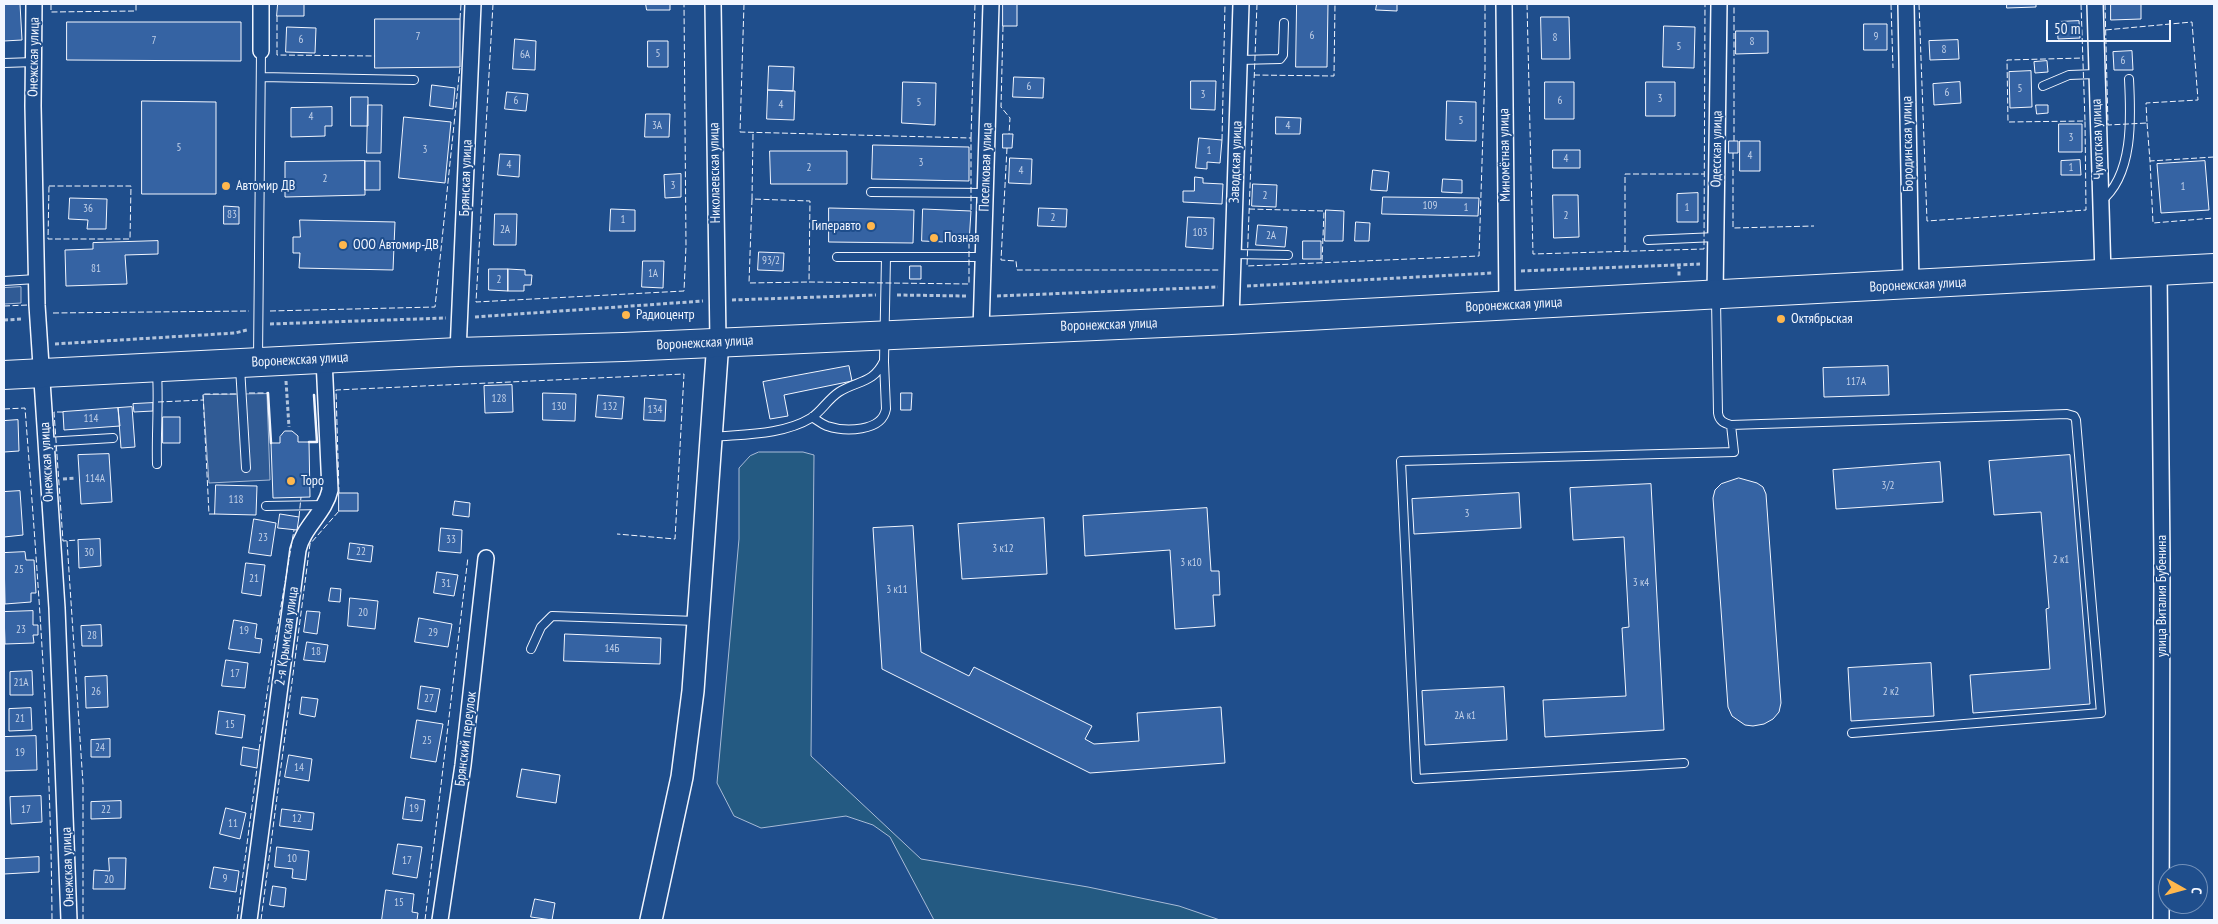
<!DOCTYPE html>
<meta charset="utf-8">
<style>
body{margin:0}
#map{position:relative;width:2218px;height:924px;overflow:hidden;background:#1f4e8c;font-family:"PT Sans Narrow",sans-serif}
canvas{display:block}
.frame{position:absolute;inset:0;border:5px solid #f2f6ff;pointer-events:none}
.north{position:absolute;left:2158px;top:864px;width:50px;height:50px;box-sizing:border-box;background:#1f4e8c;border:1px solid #7391ba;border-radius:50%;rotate:97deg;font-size:14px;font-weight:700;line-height:20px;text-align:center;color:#f2f6ff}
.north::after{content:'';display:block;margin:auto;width:18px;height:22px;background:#ffb74d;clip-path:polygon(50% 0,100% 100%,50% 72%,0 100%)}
.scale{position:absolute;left:2046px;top:20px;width:125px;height:22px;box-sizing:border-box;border:2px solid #f2f6ff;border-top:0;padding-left:6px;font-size:15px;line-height:18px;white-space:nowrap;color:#f2f6ff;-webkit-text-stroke:4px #1f4e8c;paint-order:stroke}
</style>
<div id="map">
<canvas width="2218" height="924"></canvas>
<div class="frame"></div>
<div class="north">С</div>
<div class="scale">50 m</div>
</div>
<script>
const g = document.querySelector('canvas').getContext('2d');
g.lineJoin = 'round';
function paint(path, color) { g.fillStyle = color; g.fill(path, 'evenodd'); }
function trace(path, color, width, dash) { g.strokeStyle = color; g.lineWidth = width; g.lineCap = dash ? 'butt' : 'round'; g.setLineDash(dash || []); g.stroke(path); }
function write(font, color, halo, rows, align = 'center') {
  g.font = font + ' "PT Sans Narrow",sans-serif'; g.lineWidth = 4; g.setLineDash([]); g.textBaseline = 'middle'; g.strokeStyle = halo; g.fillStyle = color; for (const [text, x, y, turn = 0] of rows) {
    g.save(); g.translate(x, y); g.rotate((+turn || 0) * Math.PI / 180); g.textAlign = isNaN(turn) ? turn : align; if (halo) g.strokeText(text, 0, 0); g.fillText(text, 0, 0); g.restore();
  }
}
const green = new Path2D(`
 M759 452H803L814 455 811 756 921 859 1088 887 1179 906 1220 920H934L890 837 873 825 846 816 761 828 734 816 717 783 739 539V468L750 456Z`);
const parking = new Path2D(`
 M21 287V303L4 304V288Z
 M267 394 270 480 209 483 203 395Z`);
const building = new Path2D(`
 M4 4H20L22 40 4 41Z
 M278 4H304V16H277Z
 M646 4H670V10H647Z
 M1003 4H1017V26H1003Z
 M1297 4H1328L1327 67H1296Z
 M1377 4H1397V11L1376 10Z
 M2007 4H2036V7L2007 8Z
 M2111 4H2141V19L2111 20Z
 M1541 17H1569L1570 59H1542Z
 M375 19H460V67L375 68Z
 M2079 21 2080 38 2058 39 2057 22Z
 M67 22H241V61L67 60Z
 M1864 24H1887V50H1864Z
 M1664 26 1695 27 1694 68 1663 67Z
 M287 27 316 28 315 53 286 52Z
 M1736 31H1768V53L1736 54Z
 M515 39 536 41 535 70 513 69Z
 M1958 40 1959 59 1930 60 1929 41Z
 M648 41H668V67H648Z
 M2132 51 2133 70H2114L2113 52Z
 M2047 61 2048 72 2035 73 2034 62Z
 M769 66 794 67 793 91 768 90Z
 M2031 71 2032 107 2010 108 2009 72Z
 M1014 77 1044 78 1043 98 1013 97Z
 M1191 81H1216L1215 110 1191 109Z
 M903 82 936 83 935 125 902 123Z
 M1545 82H1574V119H1545Z
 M1646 82H1675V116H1646Z
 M1960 82 1961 103 1934 105 1933 84Z
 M432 85 455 88 453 109 430 106Z
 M768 90 795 91 794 120 767 119Z
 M507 92 528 94 526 111 505 109Z
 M351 97H368V126H351Z
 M142 101 216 102V194H142Z
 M1447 101 1476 102V141L1446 140Z
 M368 105H382L381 153H367Z
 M2036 105H2048V113L2037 114Z
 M332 107V126H325V136L291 137V108Z
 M646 114H670L669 137H645Z
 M404 117 451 122 445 183 399 178Z
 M1276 117 1301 118 1300 134H1276Z
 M2059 124H2082V152H2059Z
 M1003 134H1013L1012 148H1003Z
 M1199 138 1222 140 1220 163 1207 162V169L1196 168Z
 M1729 141H1738V153H1729Z
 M1740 141H1760V171H1740Z
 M873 145 969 147V181L872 179Z
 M1553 150H1580V168H1553Z
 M770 151H847V184H771Z
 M500 154 520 155 519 177 498 175Z
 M1010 158 1032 159 1031 184 1009 183Z
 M2080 160 2081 175H2061V161Z
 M365 161V195L285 197V162Z
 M365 161H380V190H365Z
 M2205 161 2209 210 2161 213 2157 164Z
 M1373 170 1389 172 1387 191 1371 190Z
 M681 174V197L665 198 664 175Z
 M1195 177 1203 178V183L1223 184 1222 204 1183 202V191H1194Z
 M1443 179 1462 180V193L1442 192Z
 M1253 184 1277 185 1276 207 1252 206Z
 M1698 193V222H1677V194Z
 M1553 195H1578L1579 237 1554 238Z
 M1383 197 1479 198 1478 216 1382 214Z
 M70 198 107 199 106 229H87L88 220 69 219Z
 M224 206 239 207V224H224Z
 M829 208 914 210 913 243 829 242Z
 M1039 208 1067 209 1066 227 1038 226Z
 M611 209 635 210V231H610Z
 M923 209 971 211 969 243 922 241Z
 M1326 210 1344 211 1343 241H1325Z
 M495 214H517L516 245H494Z
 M1188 217 1214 218 1213 249 1186 247Z
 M300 220 395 222 393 270 299 268 300 253H293V237H300Z
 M1356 222 1370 223 1369 241H1355Z
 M1258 225 1287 227 1285 247 1256 245Z
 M158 241V254L125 255 127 284 66 286 65 250 93 249V243Z
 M1303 241H1321V259H1303Z
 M759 252 784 253 783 271 758 270Z
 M643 261H664L663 288 642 287Z
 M910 266H921V279H910Z
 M489 269H508V291L489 290Z
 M508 269 525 270V275H532L531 285H524V291H508Z
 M849 366 852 381 784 395 788 416 770 419 763 382Z
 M1888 366 1889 395 1824 397 1823 368Z
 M512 385 513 412 485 413 484 386Z
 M543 393 576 394 575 421 543 420Z
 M901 393H912L911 410H901Z
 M598 395 624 397 622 419 596 417Z
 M645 398 666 400 665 421 644 420Z
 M153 403V411L134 412 133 404Z
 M132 407 135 447 121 448 118 408Z
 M118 408 120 426 64 430 63 412Z
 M163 417H180V443H163Z
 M18 420 19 451 4 452V421Z
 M285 431H292L298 436V442H309L310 497 273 498 271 443H280V437Z
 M109 454 112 502 81 504 78 455Z
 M2070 455 2090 704 1973 713 1970 675 2050 669 2046 609 2049 608 2041 512 1994 515 1989 461Z
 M1940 462 1943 502 1836 509 1833 470Z
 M1739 478 1757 483 1763 487 1766 494 1781 703 1779 712 1773 719 1764 724 1753 726 1745 725 1732 716 1728 707 1713 498 1715 490 1721 484Z
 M1651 484 1664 730 1545 737 1543 700 1626 696 1622 628 1629 627 1624 537 1573 540 1570 488Z
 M216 485 257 486 256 515 215 514Z
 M20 491 23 535 4 537V492Z
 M339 493H358V511H339Z
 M1519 493 1521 528 1414 534 1412 499Z
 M455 501 470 503 469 517 453 515Z
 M1207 508 1211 571H1219L1220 595H1213L1215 626 1175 629 1170 550 1085 556 1083 516Z
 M280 514 299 517 297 530 278 528Z
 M1044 518 1047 574 962 579 958 524Z
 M254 519 276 523 271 556 249 553Z
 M913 526 921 652 969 676 974 667 1092 726 1085 739 1094 744 1139 741 1137 713 1221 707 1225 763 1090 773 882 669 873 528Z
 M441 528 462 530 461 553 439 551Z
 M100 539 101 566 79 568 78 540Z
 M350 543 373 546 371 562 348 559Z
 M25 552 26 560H34L36 593H31V602L5 604 4 553Z
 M246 563 265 565 261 596 242 593Z
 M437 572 458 575 454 596 434 593Z
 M331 588 341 589 340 602 329 601Z
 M350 598 378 601 375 629 348 626Z
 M33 611V625H38V635H33L34 643 5 644 4 612Z
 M307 611 320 612 317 634 304 632Z
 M419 618 452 624 448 647 415 642Z
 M234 620 257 624 255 638 262 639 260 653 229 649Z
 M101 625 102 646H82L81 626Z
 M565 634 661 638 660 664 564 661Z
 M307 642 328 645 325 662 304 660Z
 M226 660 248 663 245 688 222 686Z
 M1931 663 1934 716 1851 721 1848 668Z
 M32 671 33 695H10V672Z
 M107 676 108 707 86 708 85 677Z
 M421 686 440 689 436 712 418 709Z
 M1504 687 1507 740 1425 745 1422 691Z
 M302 697 318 699 315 717 300 714Z
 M31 708 32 730 9 731V709Z
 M219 711 245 715 242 738 216 734Z
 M417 720 443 724 436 762 411 758Z
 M36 736 37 770 4 771V737Z
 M110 739V757H91V740Z
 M243 747 259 750 257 768 241 765Z
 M289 755 312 759 309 781 285 777Z
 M522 769 560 775 556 803 517 797Z
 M41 796 42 822 11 824 10 797Z
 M406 797 425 800 422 821 403 819Z
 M121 801V818L91 819V802Z
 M226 808 246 813 240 839 220 834Z
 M282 809 314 813 312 830 280 826Z
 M398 844 422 847 417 878 393 874Z
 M277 847 309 851 306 880 292 878 293 869 275 867Z
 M39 857V872L4 874V859Z
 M109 858H126L125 889H93L94 870 109 871Z
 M214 867 239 871 236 892 210 888Z
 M273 886 286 888 284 907 270 905Z
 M386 890 414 894 412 912 418 913 417 920H382Z
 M535 899 555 903 552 920 531 917Z`);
const path = new Path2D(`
 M1679 265V277
 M1521 271 1700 264
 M1247 286 1493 273
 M897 295 968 296
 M997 296 1218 287
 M732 300 876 295
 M475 317 703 301
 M4 320 23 319
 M270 324 446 318
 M55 344 235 333 247 330
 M286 381 289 427
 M63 479 76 478`);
const lane = new Path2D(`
 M1239 60 1280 59 1283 55 1284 23
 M4 63 34 62
 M261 77 414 80
 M2043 86 2069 75 2096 74
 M871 192 985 193
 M2100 202C2134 176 2131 117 2129 79
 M1648 240 1716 237
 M1233 254 1288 255
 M837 257H983
 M4 281 36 279
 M1716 300 1718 413C1719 421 1724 423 1731 425L2067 414 2074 416 2076 420 2101 713 1852 733
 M258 358 261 51
 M240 367 246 468
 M812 417C817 420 822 424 827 426 845 432 882 432 886 409L884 362
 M713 437C744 434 783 435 811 418 821 412 828 399 839 392 858 380 873 384 884 361L886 257
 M46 442 113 438
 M157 464C156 434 159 404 157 373
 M266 506 325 505
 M531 649 541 627 552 616 697 621
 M1684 763 1416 779 1401 461 1734 452 1731 425`);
const street = new Path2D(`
 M34 4 33 106 37 305 57 608 69 920
 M713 4 718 341
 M1504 4 1507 305
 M1906 4 1911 285
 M2095 4 2103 275
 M261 51V4
 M2159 272 2162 559 2161 920
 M1715 295 1719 4
 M1231 320 1241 4
 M981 330 991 4
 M458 352 473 4
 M249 920 298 550C303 527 325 513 330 490L324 359
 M440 920 463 765 486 558`);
const secondary = new Path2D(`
 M651 920 682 777 693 691 718 341`);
const highway = new Path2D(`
 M4 375 458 352 623 347 1231 320 2214 268`);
const fence = new Path2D(`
 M51 4V12L136 11V4
 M493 4 476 302 684 291 686 246 684 4
 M744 4 740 132 971 138V211
 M1257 4 1247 266 1479 256 1485 70V4
 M1527 4 1533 254 1704 249 1705 4
 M1891 4 1893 68
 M1919 4 1927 221 2086 210 2085 121
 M2081 4 2085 121 2008 122 2007 60 2083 58
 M2105 4 2108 125 2147 123 2146 103 2198 100 2192 22 2105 30
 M277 16V55L375 56
 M460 19 461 4
 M1003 26 1001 107 1010 118 1009 134
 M1254 75 1334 76 1335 4
 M2147 123 2150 161
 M753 134 752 199 810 201 809 282 969 284V243
 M971 138 975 4
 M1222 140 1225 4
 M1734 141V4
 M1007 148 1001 260 1016 261 1017 270H1220
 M1733 153V228L1814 226
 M2214 157 2150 161 2153 223 2214 218
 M49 186H131L130 239H48Z
 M752 199 749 283 809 282
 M1249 209 1324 211 1322 262
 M1625 251V174H1704
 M4 306 28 305
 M270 311 435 307 460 67
 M53 313 249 311
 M249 393H268
 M158 402 203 400
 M4 409 25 408C38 578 51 749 52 920
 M63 412H54L63 541 78 540
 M339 493 336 390 684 374 675 539 617 534
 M215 514H209L203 394H237
 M299 517 301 497
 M67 541 83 784V920
 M259 750 272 659 294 530
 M237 920 257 768
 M261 920 310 544 339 511
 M425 920 468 557`);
const wall = new Path2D(`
 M268 393 271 443
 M309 442H317L314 395`);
const markers = [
 [226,186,5,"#ffb74d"],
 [871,226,5,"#ffb74d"],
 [934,238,5,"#ffb74d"],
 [343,245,5,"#ffb74d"],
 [626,315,5,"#ffb74d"],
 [1781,319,5,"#ffb74d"],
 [291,481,5,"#ffb74d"]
];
const numberNames = [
 ["6",1312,36],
 ["7",418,37],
 ["9",1876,37],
 ["8",1555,38],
 ["6",301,40],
 ["7",154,41],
 ["8",1752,42],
 ["5",1679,47],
 ["8",1944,50],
 ["5",658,54],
 ["6А",525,55],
 ["6",2123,61],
 ["6",1029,87],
 ["5",2020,89],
 ["6",1947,93],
 ["3",1203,95],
 ["3",1660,99],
 ["6",516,101],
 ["6",1560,101],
 ["5",919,103],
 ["4",781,105],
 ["4",311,117],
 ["5",1461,121],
 ["3А",657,126],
 ["4",1288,126],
 ["3",2071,138],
 ["5",179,148],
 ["3",425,150],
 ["1",1209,151],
 ["4",1750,156],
 ["4",1566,159],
 ["3",921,163],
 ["4",509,165],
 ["2",809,168],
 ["1",2071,168],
 ["4",1021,171],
 ["2",325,179],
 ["3",673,186],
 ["1",2183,187],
 ["2",1265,196],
 ["109",1430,206],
 ["1",1466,208],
 ["1",1687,208],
 ["36",88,209],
 ["83",232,215],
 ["2",1566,216],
 ["2",1053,218],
 ["1",623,220],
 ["2А",505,230],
 ["103",1200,233],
 ["2А",1271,236],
 ["93/2",771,261],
 ["81",96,269],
 ["1А",653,274],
 ["2",499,280],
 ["117А",1856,382],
 ["128",499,399],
 ["130",559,407],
 ["132",610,407],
 ["134",655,410],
 ["114",91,419],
 ["114А",95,479],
 ["3/2",1888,486],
 ["118",236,500],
 ["3",1467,514],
 ["23",263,538],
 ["33",451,540],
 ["3 к12",1003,549],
 ["22",361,552],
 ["30",89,553],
 ["2 к1",2061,560],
 ["3 к10",1191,563],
 ["25",19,570],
 ["21",254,579],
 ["3 к4",1641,583],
 ["31",446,584],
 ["3 к11",897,590],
 ["20",363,613],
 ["23",21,630],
 ["19",244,631],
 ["29",433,633],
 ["28",92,636],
 ["14Б",612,649],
 ["18",316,652],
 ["17",235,674],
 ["21А",21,683],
 ["26",96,692],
 ["2 к2",1891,692],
 ["27",429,699],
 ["2А к1",1465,716],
 ["21",20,719],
 ["15",230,725],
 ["25",427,741],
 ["24",100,748],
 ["19",20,753],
 ["14",299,768],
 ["19",414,809],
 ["17",26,810],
 ["22",106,810],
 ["12",297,819],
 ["11",233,824],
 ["10",292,859],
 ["17",407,861],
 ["9",225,879],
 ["20",109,880],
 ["15",399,903]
];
const streetNames = [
 ["Онежская улица",34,57,-89],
 ["Чукотская улица",2098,139,-92],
 ["Бородинская улица",1908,144,-91],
 ["Одесская улица",1717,149,-89],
 ["Миномётная улица",1505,155,-91],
 ["Заводская улица",1236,162,-88],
 ["Поселковая улица",986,167,-88],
 ["Николаевская улица",715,173,-91],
 ["Брянская улица",466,178,-88],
 ["Воронежская улица",1918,285,-3],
 ["Воронежская улица",1514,305,-3],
 ["Воронежская улица",1109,325,-2],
 ["Воронежская улица",705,343,-3],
 ["Воронежская улица",300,360,-3],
 ["Онежская улица",47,462,-93],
 ["улица Виталия Бубенина",2162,596,-90],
 ["2-я Крымская улица",287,636,-82],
 ["Брянский переулок",466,739,-83],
 ["Онежская улица",68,867,-92]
];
const poiNames = [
 ["Автомир ДВ",236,186],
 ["Гиперавто",861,226,"right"],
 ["Позная",944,238],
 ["ООО Автомир-ДВ",353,245],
 ["Радиоцентр",636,315],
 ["Октябрьская",1791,319],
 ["Торо",301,481]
];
paint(green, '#245a82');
trace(green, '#a8bbd7', 1);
paint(parking, '#305b95');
trace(parking, '#a8bbd7', 1);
paint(building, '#3563a3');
trace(building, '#f2f6ff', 1);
trace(lane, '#f2f6ff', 10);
trace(street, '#f2f6ff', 18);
trace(secondary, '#f2f6ff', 24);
trace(highway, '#f2f6ff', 30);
trace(path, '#b3c4dc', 3, [4, 2.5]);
trace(lane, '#1f4e8c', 8);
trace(street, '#1f4e8c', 15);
trace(secondary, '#1f4e8c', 21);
trace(highway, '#1f4e8c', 28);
trace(fence, '#f2f6ff', 1, [6, 2.5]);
trace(wall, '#f2f6ff', 2.5);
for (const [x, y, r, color] of markers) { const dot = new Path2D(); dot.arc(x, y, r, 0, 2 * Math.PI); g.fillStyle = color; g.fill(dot); trace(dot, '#1f4e8c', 2); }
write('11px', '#c3d1e8', null, numberNames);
write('14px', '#f2f6ff', '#1f4e8c', streetNames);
write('14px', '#f2f6ff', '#1f4e8c', poiNames, 'left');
</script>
